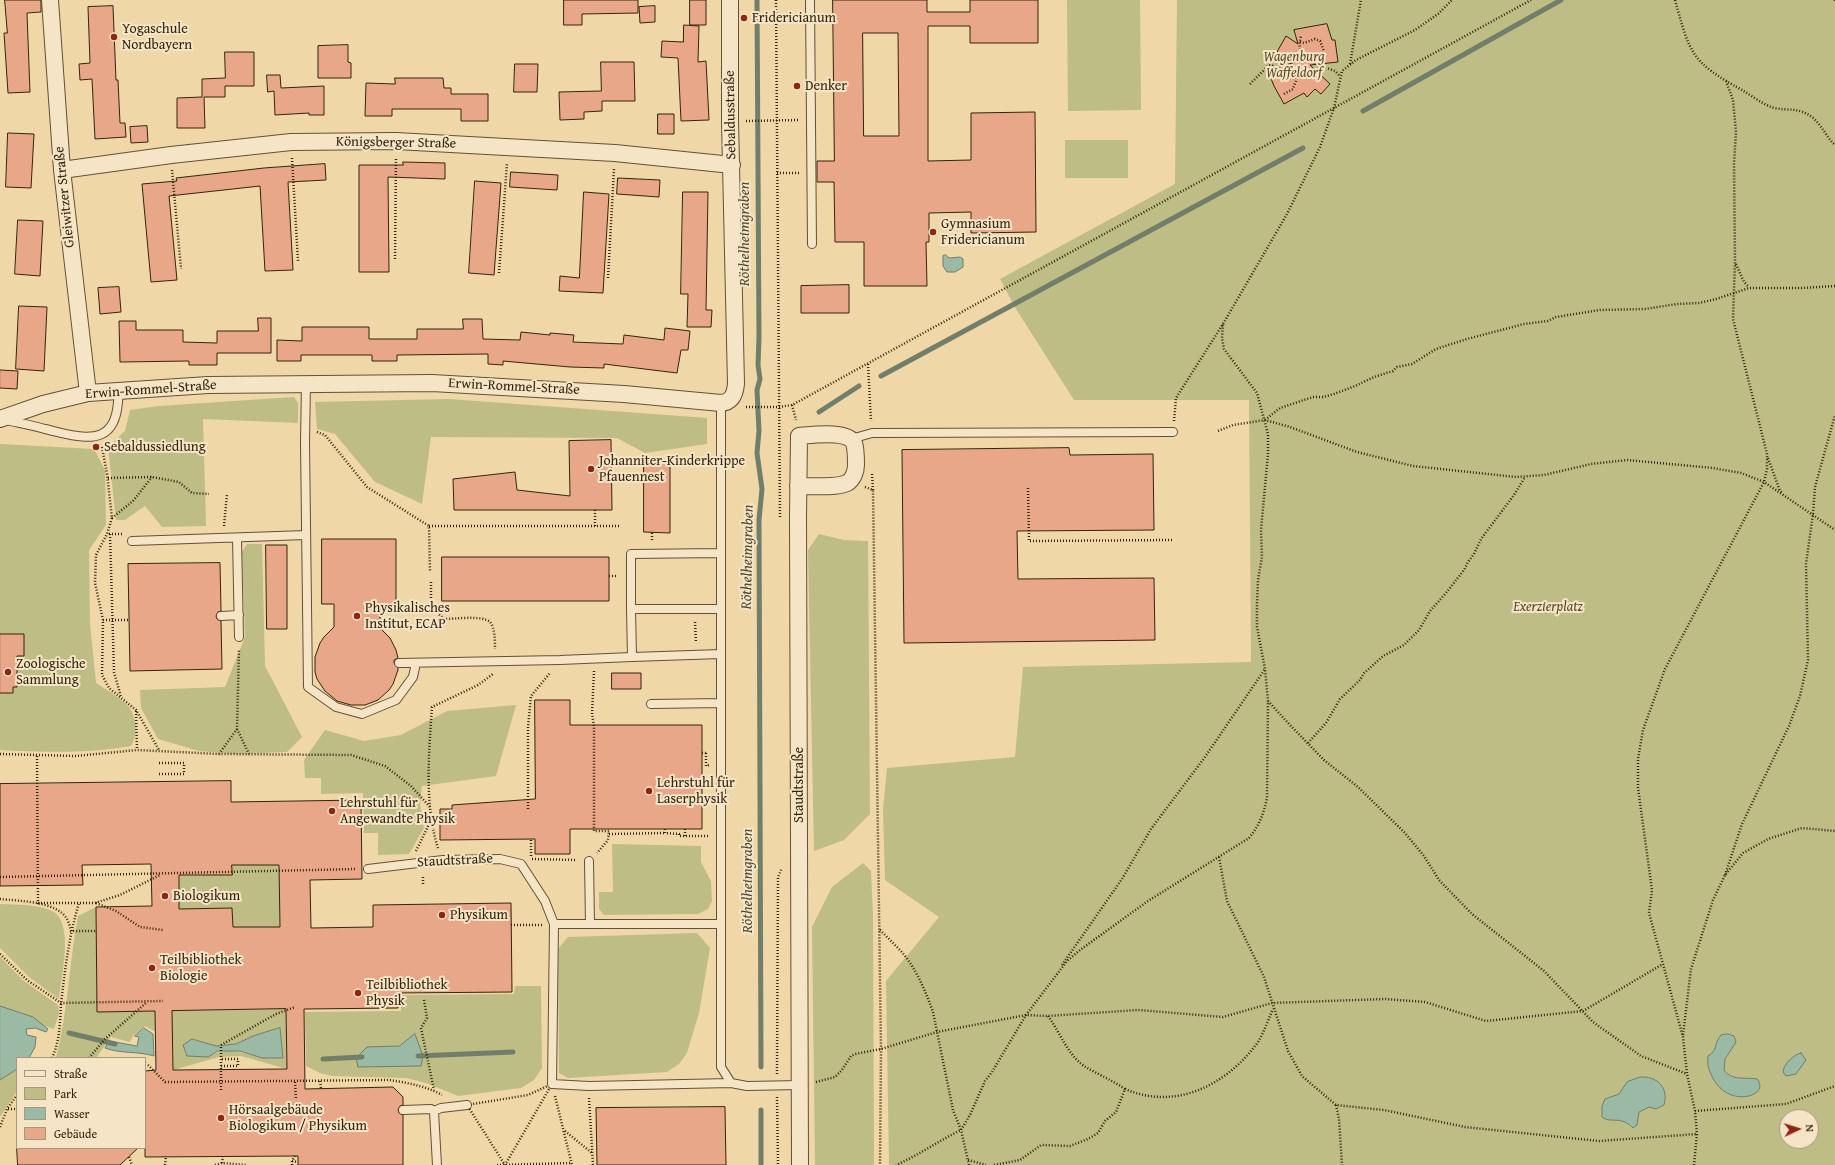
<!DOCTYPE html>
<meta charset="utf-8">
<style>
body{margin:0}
#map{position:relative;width:1835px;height:1165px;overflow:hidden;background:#f0d7a7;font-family:"Gentium Book Plus",serif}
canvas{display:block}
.legend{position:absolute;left:16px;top:1057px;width:130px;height:92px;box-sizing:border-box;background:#f5e5c6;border:1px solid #a8987c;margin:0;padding:5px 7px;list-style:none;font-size:12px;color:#34240d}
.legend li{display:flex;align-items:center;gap:8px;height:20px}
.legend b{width:20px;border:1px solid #a8987c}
.north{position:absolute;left:1779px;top:1109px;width:40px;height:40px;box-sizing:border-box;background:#f5e5c6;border:1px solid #a8987c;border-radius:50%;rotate:86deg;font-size:11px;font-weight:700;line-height:16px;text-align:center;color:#34240d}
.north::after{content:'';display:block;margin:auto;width:14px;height:18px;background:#8f2418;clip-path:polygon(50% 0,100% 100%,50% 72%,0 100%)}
</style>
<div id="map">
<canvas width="1835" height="1165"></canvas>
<ul class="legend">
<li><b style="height:5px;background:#f5e5c6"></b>Straße</li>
<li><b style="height:11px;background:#bdbd85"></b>Park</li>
<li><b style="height:11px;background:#9abaa6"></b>Wasser</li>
<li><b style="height:11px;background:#e8a788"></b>Gebäude</li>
</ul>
<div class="north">N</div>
</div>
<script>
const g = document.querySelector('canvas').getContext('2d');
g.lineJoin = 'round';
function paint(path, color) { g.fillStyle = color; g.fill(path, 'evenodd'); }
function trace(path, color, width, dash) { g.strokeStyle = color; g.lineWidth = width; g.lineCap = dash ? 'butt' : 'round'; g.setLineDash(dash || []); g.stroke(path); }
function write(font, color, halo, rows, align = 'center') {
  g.font = font + ' "Gentium Book Plus",serif'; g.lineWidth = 4; g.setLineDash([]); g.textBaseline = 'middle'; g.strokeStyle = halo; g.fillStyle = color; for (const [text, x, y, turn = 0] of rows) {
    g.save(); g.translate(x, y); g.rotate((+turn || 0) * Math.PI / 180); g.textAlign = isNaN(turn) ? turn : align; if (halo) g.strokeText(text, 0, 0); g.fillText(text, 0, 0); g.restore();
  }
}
const green = new Path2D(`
 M1067 0H1140L1141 110 1068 111Z
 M1177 0H1835V1165H889L886 981 939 917 885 880 883 809 887 768 1015 757 1023 667 1251 662 1249 400H1074L1016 309 1000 279 1175 184ZM1787 1117H1811V1141H1787Z
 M1065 140H1128V178H1065Z
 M294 397 298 403V423L203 419 206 526 162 527 145 506 125 520H116L108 447 125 431 130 410 159 406Z
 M449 399 707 418V444L645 453 617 438 431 437 422 504 375 482 335 434 317 429 315 402Z
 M0 444 94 449 105 470 106 525 89 550 90 623 96 683C104 688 124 700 129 707 137 717 138 736 131 746 85 754 46 752 0 750Z
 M819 534 844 540 868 541 870 814 844 840 814 851 808 550Z
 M247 544H262L265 666 302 737 287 752 235 754 199 751 158 739 141 708 140 690 225 687 245 637 242 552Z
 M516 705 496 776 422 786 420 804 424 828 409 854 378 855V833H364L363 793 321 794V778H305L304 760 325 730 364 741 401 735 447 711Z
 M612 844 701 846V862L711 881 712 901 708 909 698 914 604 915 599 909V892H613Z
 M863 863 871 871 873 915 874 1165H815L812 927 832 887Z
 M232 865H279L280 927H233L232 908 179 909V875H232Z
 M0 904C17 905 37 904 52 911 75 922 61 978 59 999L29 977 0 948Z
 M96 907 97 1012 155 1011 156 1032 145 1026 133 1036 130 1042 111 1037 96 1058H56C68 1012 69 963 78 916Z
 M697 933 710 948 699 1013 687 1053 679 1064 667 1072 568 1078 559 1073 558 949 568 937Z
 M0 957 24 981 58 1005 59 1013 54 1029 40 1024 33 1017 0 1006Z
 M515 986H541L542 1068 534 1080 521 1088 458 1096 426 1083 406 1078 332 1076 320 1073 306 1066 305 1012 401 1011V995L514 994ZM415 1034 421 1066H393L390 1047 399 1046Z
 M286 1009 287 1069 241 1056 219 1057 173 1070 172 1011ZM280 1028 283 1058C276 1058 267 1059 260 1057 240 1053 228 1046 208 1057L192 1039 215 1046 236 1044 253 1036Z
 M17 1069V1091L0 1117V1080Z`);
const water = new Path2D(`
 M946 255 949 258 960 257 963 259V267L955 272H947L943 266V256Z
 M0 1006 33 1017 48 1029 46 1032 35 1028 26 1029 27 1035 36 1037 35 1047 29 1058H17V1069L0 1080Z
 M144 1028 153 1034 154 1056C138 1051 121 1054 105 1048L109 1041 137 1046 139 1037 135 1036Z
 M280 1028 283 1058H262L240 1051H218L208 1057 187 1056 183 1045 192 1039 216 1046 236 1044 253 1036Z
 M415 1034 423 1056 421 1066 358 1067 356 1058 367 1047 399 1046Z
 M1728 1034 1734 1036 1736 1042 1725 1059 1724 1070C1732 1081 1744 1077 1757 1079 1771 1095 1731 1109 1714 1080 1709 1071 1707 1066 1708 1056 1718 1051 1713 1044 1721 1035Z
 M1801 1053 1806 1060 1796 1074 1786 1076 1783 1072C1783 1065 1794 1054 1801 1053Z
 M1640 1077C1657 1076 1669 1087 1664 1105L1656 1109 1649 1107 1639 1112 1637 1125 1633 1128C1621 1115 1611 1124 1602 1117V1106L1605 1099 1619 1094 1627 1082Z`);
const stream = new Path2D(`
 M757 0 759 338 758 365 760 379 757 390 759 431 757 453 762 489 759 520 761 1067
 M1363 111 1561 0
 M881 376 1303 148
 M819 412 859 386
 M69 1033 115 1044
 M418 1056 513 1052
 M323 1059 362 1057
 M761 1110V1165`);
const building = new Path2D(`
 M5 0H41V12L27 13 30 92 8 93 4 33H7Z
 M564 0H638V13L582 14V25H564Z
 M690 0H706V25H690Z
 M833 0H927V12H970V0H1038V43H970V26H928V161L971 160V113L1035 112 1036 232 971 233V212L929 213V242H926L927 286H864V242H835L834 182H817V161H834ZM863 33H898L899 136H864Z
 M113 6 116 80H118L120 123H125L126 137 95 139 92 79 80 80 79 64 90 63 88 7Z
 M655 6V22L640 23 639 7Z
 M1327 24 1332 40H1335L1338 62 1310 65 1330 84 1321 94 1315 89 1307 97 1304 93 1284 104 1274 86 1268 71 1295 62 1277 52 1286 36 1298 44 1294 30Z
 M684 25 699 26 698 62 706 61 709 120 681 121 678 58 661 57 662 41 683 42Z
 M348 45V62L351 63V78H318V46Z
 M225 52H254V86H225V97H204L205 128H177V98L202 97V79L225 78Z
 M601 62H634L635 101H602V111L584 112V119L560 120 559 92 601 91Z
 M515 64H538L537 92H514Z
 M267 75H280L281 88 324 86V115H309V113L275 115 274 91 268 92Z
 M395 78H443L444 88H451V94H488V121H461V109H392V116H365L366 83 395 84Z
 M658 114H674V134H658Z
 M147 126 148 142 131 143 130 127Z
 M8 133 34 134 31 188 6 187Z
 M403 162 445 163V179L388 177 389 272H359V165H403Z
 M325 164 326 180 288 182 293 270 265 271 260 186 169 196 177 280 151 282 142 184 177 181 176 178 264 168Z
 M511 172 558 175 557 190 510 187Z
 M618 178 660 180 659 197 617 194Z
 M475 181 501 183 494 275 469 273Z
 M584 192 609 194 603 293 559 291 560 276 579 278Z
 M683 192H708L706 310H712L711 327H687L688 294H681Z
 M18 220 43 221 40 276 15 274Z
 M849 285V313H801V286Z
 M119 287 121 312 100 314 98 288Z
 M19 306 47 307 44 371 16 369Z
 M258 318H271V353H217V365H189V361L120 362 119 321H136V330H183V342L217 343V331H258Z
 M463 319H482L483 339 520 340 521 332 550 335V333L574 335 573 342 623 344 624 335 664 340 665 328 690 331 688 350H681L677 373 604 364V368L570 367 503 361V365L488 364V354L397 355V361H372V355H301V361H277V340L302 341V327H369V339H417V329H463Z
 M0 370 18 371 17 389 0 388Z
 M611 440 612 510H454L453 479 515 472 517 490 570 496 569 441Z
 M1069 448 1070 455 1153 454 1154 530 1017 531 1018 579 1154 578 1155 640 904 643 902 450Z
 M644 460H670V533L644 532Z
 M322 539H396V604H380V628L390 638 396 650 398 658 394 660V663L398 668V670L393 684 389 690 378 700 365 705H351L337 701 325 691 317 679 315 672V657L320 643 324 637 334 627V604H322Z
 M266 545H287V629H267Z
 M442 557H609V601H442Z
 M220 563 221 611 218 612 216 616 217 619 221 621 222 669 130 671 128 564Z
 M0 634H24V656H17V687H13V693H0Z
 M612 673H641V689H612Z
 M535 700H570V725H702V829H570V854H535V839L440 840V809H452V805L535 799Z
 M231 781V802L361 800 362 879 310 880 311 928 373 927V905L511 903 512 992 398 993V1008L304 1009 305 1089 393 1087 403 1097V1105L400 1106 398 1110 399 1113 403 1115V1165H298V1156L145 1157V1071L156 1070 155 1011 97 1012 96 907 152 906 151 864 82 865 83 885 0 886V784ZM232 865H279L280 927H233L232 908 179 909V875H232ZM286 1009 287 1069 173 1070 172 1011Z
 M725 1107 726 1165H597L596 1108Z
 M17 1148H138L120 1165H18Z`);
const path = new Path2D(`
 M776 0 780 519
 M1675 0C1690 54 1691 62 1742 90 1752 96 1764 105 1774 108 1789 111 1798 107 1812 117 1822 125 1826 137 1835 145
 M1835 0V1
 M1300 42 1304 43 1315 39 1320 41 1324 51 1321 66C1305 58 1296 56 1301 36
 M1350 64 1361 0
 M1250 84 1269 65 1273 66 1280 73 1290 75 1297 78
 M1284 94 1293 89 1297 78 1315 72 1321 66 1335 71 1340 76
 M746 121 799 120
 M292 158 298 261
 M172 170 181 269
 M777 173H800
 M395 259 396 158
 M1736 264 1744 282 1749 287
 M499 273 507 163
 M608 278 614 169
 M868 364 871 421
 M792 405 796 420
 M746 407H779L792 405 1531 0
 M1265 420 1280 408 1313 397H1323L1334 394 1355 386 1374 377 1393 371 1397 367 1412 364 1436 349 1467 339 1524 324 1548 321 1556 317 1600 310 1645 309 1677 304 1699 303 1716 299 1749 288H1802L1835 286
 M1174 421 1176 398 1223 324 1287 214 1320 147 1334 108 1342 71 1356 60 1415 30 1438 14 1452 0
 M1218 431 1233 425 1265 420 1290 427 1357 452 1413 466 1516 477 1544 475 1591 464 1627 460 1713 468 1741 473 1764 482 1835 530
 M317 432 325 435 367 487 429 526 430 571
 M102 447 107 474 112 518 107 534 96 555 95 583 103 620 102 675 109 688 136 710 159 750
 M1768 458 1780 491 1783 493
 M872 474 873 490
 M108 478 152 477 179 482 192 493 209 494
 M865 487 873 490 881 1049 880 1165
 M1028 488 1029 541 1174 540
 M595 510V526H620
 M112 518 133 501 152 477
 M224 526 227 494
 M429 526H595
 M652 533V542
 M109 534H122
 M110 534 114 672 121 697
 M609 576H618
 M431 582V607L444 619C454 619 483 615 490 622 495 628 495 641 495 649
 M103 620H129
 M695 622 696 643
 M594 671 592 714 594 726V831H609L608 840 597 853
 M1268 701 1289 724 1324 760 1358 787 1405 833 1424 856 1439 880 1472 914 1544 971 1593 1022 1641 1056 1687 1074
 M136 711 137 750
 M237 729 249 754
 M1308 743 1326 723 1340 699 1360 680 1364 673 1383 656 1404 645 1419 630 1430 611 1446 593 1464 570 1468 562 1474 554 1481 539 1514 495 1525 477
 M702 753H708
 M706 753V766L709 765
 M0 754 76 756 137 750 219 754 351 755 385 766 411 786 430 807
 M219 754 237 729 239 649
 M37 756 38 903H95L120 895 160 875
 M159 763H184V774H159
 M528 809V727L531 696 550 673
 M665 829V833L679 834V836H709
 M609 834 665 833
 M685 836V829
 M438 848C424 805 429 751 432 707L478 685 493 674
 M416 851 432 818
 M531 856V839
 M1219 857 1227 901 1264 977 1288 1051 1302 1076 1336 1105 1384 1110 1465 1127 1599 1141 1697 1134
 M532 859 577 860
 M1725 875 1742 824 1789 726 1800 696 1808 660 1806 564 1813 514 1815 487 1835 415
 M0 877 356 869
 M423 884V875
 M0 899C18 901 57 901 67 919 69 923 70 927 71 931H96
 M96 903 116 911 140 927 163 930
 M511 925H542
 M880 930C886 936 892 942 898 948 915 965 925 990 933 1012L953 1110 961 1130C938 1141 919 1155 896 1165
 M0 954 27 980 61 1003 163 1001
 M1062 965 1122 879 1151 829 1205 757 1265 669
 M424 1000 427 1018 421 1028 434 1090
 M1048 1016C1060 1032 1067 1054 1084 1066 1097 1074 1112 1080 1125 1089
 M1683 1035 1691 969 1713 900 1725 875 1743 853 1768 839 1802 828 1835 831
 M52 1058C60 1041 60 1022 61 1004 65 969 69 936 79 903
 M89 1058 105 1039 147 1002
 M145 1065H148L165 1082 390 1080C408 1083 426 1086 442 1095
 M221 1066H238V1059H222V1061
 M777 1074 778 877 782 868
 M320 1081 321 1088
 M295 1082 296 1100
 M816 1082 835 1077 842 1070 851 1056 855 1054 881 1049 937 1032 1026 1015 1047 1016 1138 1010 1223 1017 1272 1003 1385 999 1425 1002 1486 1021 1583 1011 1663 964
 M552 1084 505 1165 467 1105 528 1095Z
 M221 1090V1045L276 1014 295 1007
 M555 1096 572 1165
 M777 1097 778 1165
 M589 1098 593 1165
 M1336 1105 1339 1119 1342 1165
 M8 1109H17
 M1695 1111 1786 1104 1835 1086
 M0 1127 7 1109 17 1095
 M565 1131 592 1153
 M129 1157 132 1165
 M968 1160 986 1165
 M292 1161 298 1162
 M222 1163 223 1156
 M165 1165 166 1156
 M215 1165 222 1163 247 1165
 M292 1165V1161L295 1156
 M497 1165 572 1163
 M969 1165 961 1130 970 1115 985 1081 992 1072 1026 1015 1067 961 1080 950 1148 901 1249 838C1259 826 1264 813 1267 798L1268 701 1265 669 1257 627V604L1258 580 1262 557 1261 530 1268 454V434L1257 393 1224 349 1222 338 1223 324
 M994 1165 1020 1160 1041 1145 1070 1146 1088 1139 1098 1133 1105 1121 1116 1112 1125 1089C1176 1111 1227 1085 1258 1042 1264 1032 1268 1020 1273 1009
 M1694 1165 1697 1134 1695 1111 1687 1074 1683 1037 1649 913 1652 890 1638 788V759L1643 730 1665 669 1764 482 1767 469V454L1733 319 1735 262 1734 164 1736 132 1733 100 1726 81`);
const lane = new Path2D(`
 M810 0 812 244
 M306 383 305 442 308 687 336 707 362 714 396 700 413 677 416 663
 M6 420C19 423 32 425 45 429 63 433 98 446 111 426 118 416 118 401 119 390
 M851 439 872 433 1173 432
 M237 538 239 637
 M132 541 306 535
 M720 553 631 554V609H721V403
 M631 609 632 657 721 654V1067L731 1083 747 1086 800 1085
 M221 616 239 615
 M721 654V609
 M399 663 560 660 632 657
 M651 704 721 703
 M589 861 590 924
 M368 869 443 860 500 859 521 864 545 901 554 924 552 1084 589 1086 731 1083
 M554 924H721
 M403 1110 431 1109 434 1111 441 1108 467 1105
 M434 1111 437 1165`);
const street = new Path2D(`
 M50 0 62 170 88 393
 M62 170 171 155 291 142 396 141 615 153 732 165
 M0 419 43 404 88 393 208 385 432 383 624 394 721 403C732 402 735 394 736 384L730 121V0
 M798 486C810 486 837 488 847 483 853 480 856 471 856 465 856 458 856 449 854 443 847 430 812 435 799 436L798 518C799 734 799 949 800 1165`);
const markers = [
 [744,18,4,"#8f2418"],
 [114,37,4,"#8f2418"],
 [797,86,4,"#8f2418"],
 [933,232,4,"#8f2418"],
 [96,447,4,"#8f2418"],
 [591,469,4,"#8f2418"],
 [357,616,4,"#8f2418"],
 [8,672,4,"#8f2418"],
 [649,791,4,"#8f2418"],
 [332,811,4,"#8f2418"],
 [165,896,4,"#8f2418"],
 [442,915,4,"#8f2418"],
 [152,968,4,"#8f2418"],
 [358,993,4,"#8f2418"],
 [221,1118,4,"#8f2418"]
];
const poiNames = [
 ["Fridericianum",752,18],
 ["Yogaschule",122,29],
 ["Nordbayern",122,45],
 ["Denker",805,86],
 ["Gymnasium",941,224],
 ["Fridericianum",941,240],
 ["Sebaldussiedlung",104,447],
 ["Johanniter-Kinderkrippe",599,461],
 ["Pfauennest",599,477],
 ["Physikalisches",365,608],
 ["Institut, ECAP",365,624],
 ["Zoologische",16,664],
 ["Sammlung",16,680],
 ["Lehrstuhl für",657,783],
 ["Laserphysik",657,799],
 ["Lehrstuhl für",340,803],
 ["Angewandte Physik",340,819],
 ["Biologikum",173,896],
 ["Physikum",450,915],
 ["Teilbibliothek",160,960],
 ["Biologie",160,976],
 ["Teilbibliothek",366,985],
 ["Physik",366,1001],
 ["Hörsaalgebäude",229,1110],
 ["Biologikum / Physikum",229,1126]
];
const parkNames = [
 ["Wagenburg",1294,57],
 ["Waffeldorf",1294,73],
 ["Exerzierplatz",1548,607]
];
const streetNames = [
 ["Sebaldusstraße",731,115,-91],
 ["Königsberger Straße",396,143,1],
 ["Gleiwitzer Straße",65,197,-96],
 ["Erwin-Rommel-Straße",514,387,3],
 ["Erwin-Rommel-Straße",151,390,-4],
 ["Staudtstraße",799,785,-90],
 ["Staudtstraße",455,861,-3]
];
const waterNames = [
 ["Röthelheimgraben",745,234,-90],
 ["Röthelheimgraben",748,557,-89],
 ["Röthelheimgraben",748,881,-90]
];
paint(green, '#bdbd85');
paint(water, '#9abaa6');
trace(water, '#717e69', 1);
trace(stream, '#717e69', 5);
paint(building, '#e8a788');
trace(building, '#34240d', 1);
trace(lane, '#635134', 10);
trace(street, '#635134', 18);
trace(path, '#34240d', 2.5, [1, 2]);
trace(lane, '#f5e5c6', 8);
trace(street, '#f5e5c6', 16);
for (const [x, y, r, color] of markers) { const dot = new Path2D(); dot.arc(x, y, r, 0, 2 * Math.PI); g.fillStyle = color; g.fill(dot); trace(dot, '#f5e5c6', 1.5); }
write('14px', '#34240d', '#f5e5c6', poiNames, 'left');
write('italic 14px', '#564a2b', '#f5e5c6', parkNames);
write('14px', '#34240d', '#f5e5c6', streetNames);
write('italic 15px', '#4e4a33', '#f5e5c6', waterNames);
</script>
